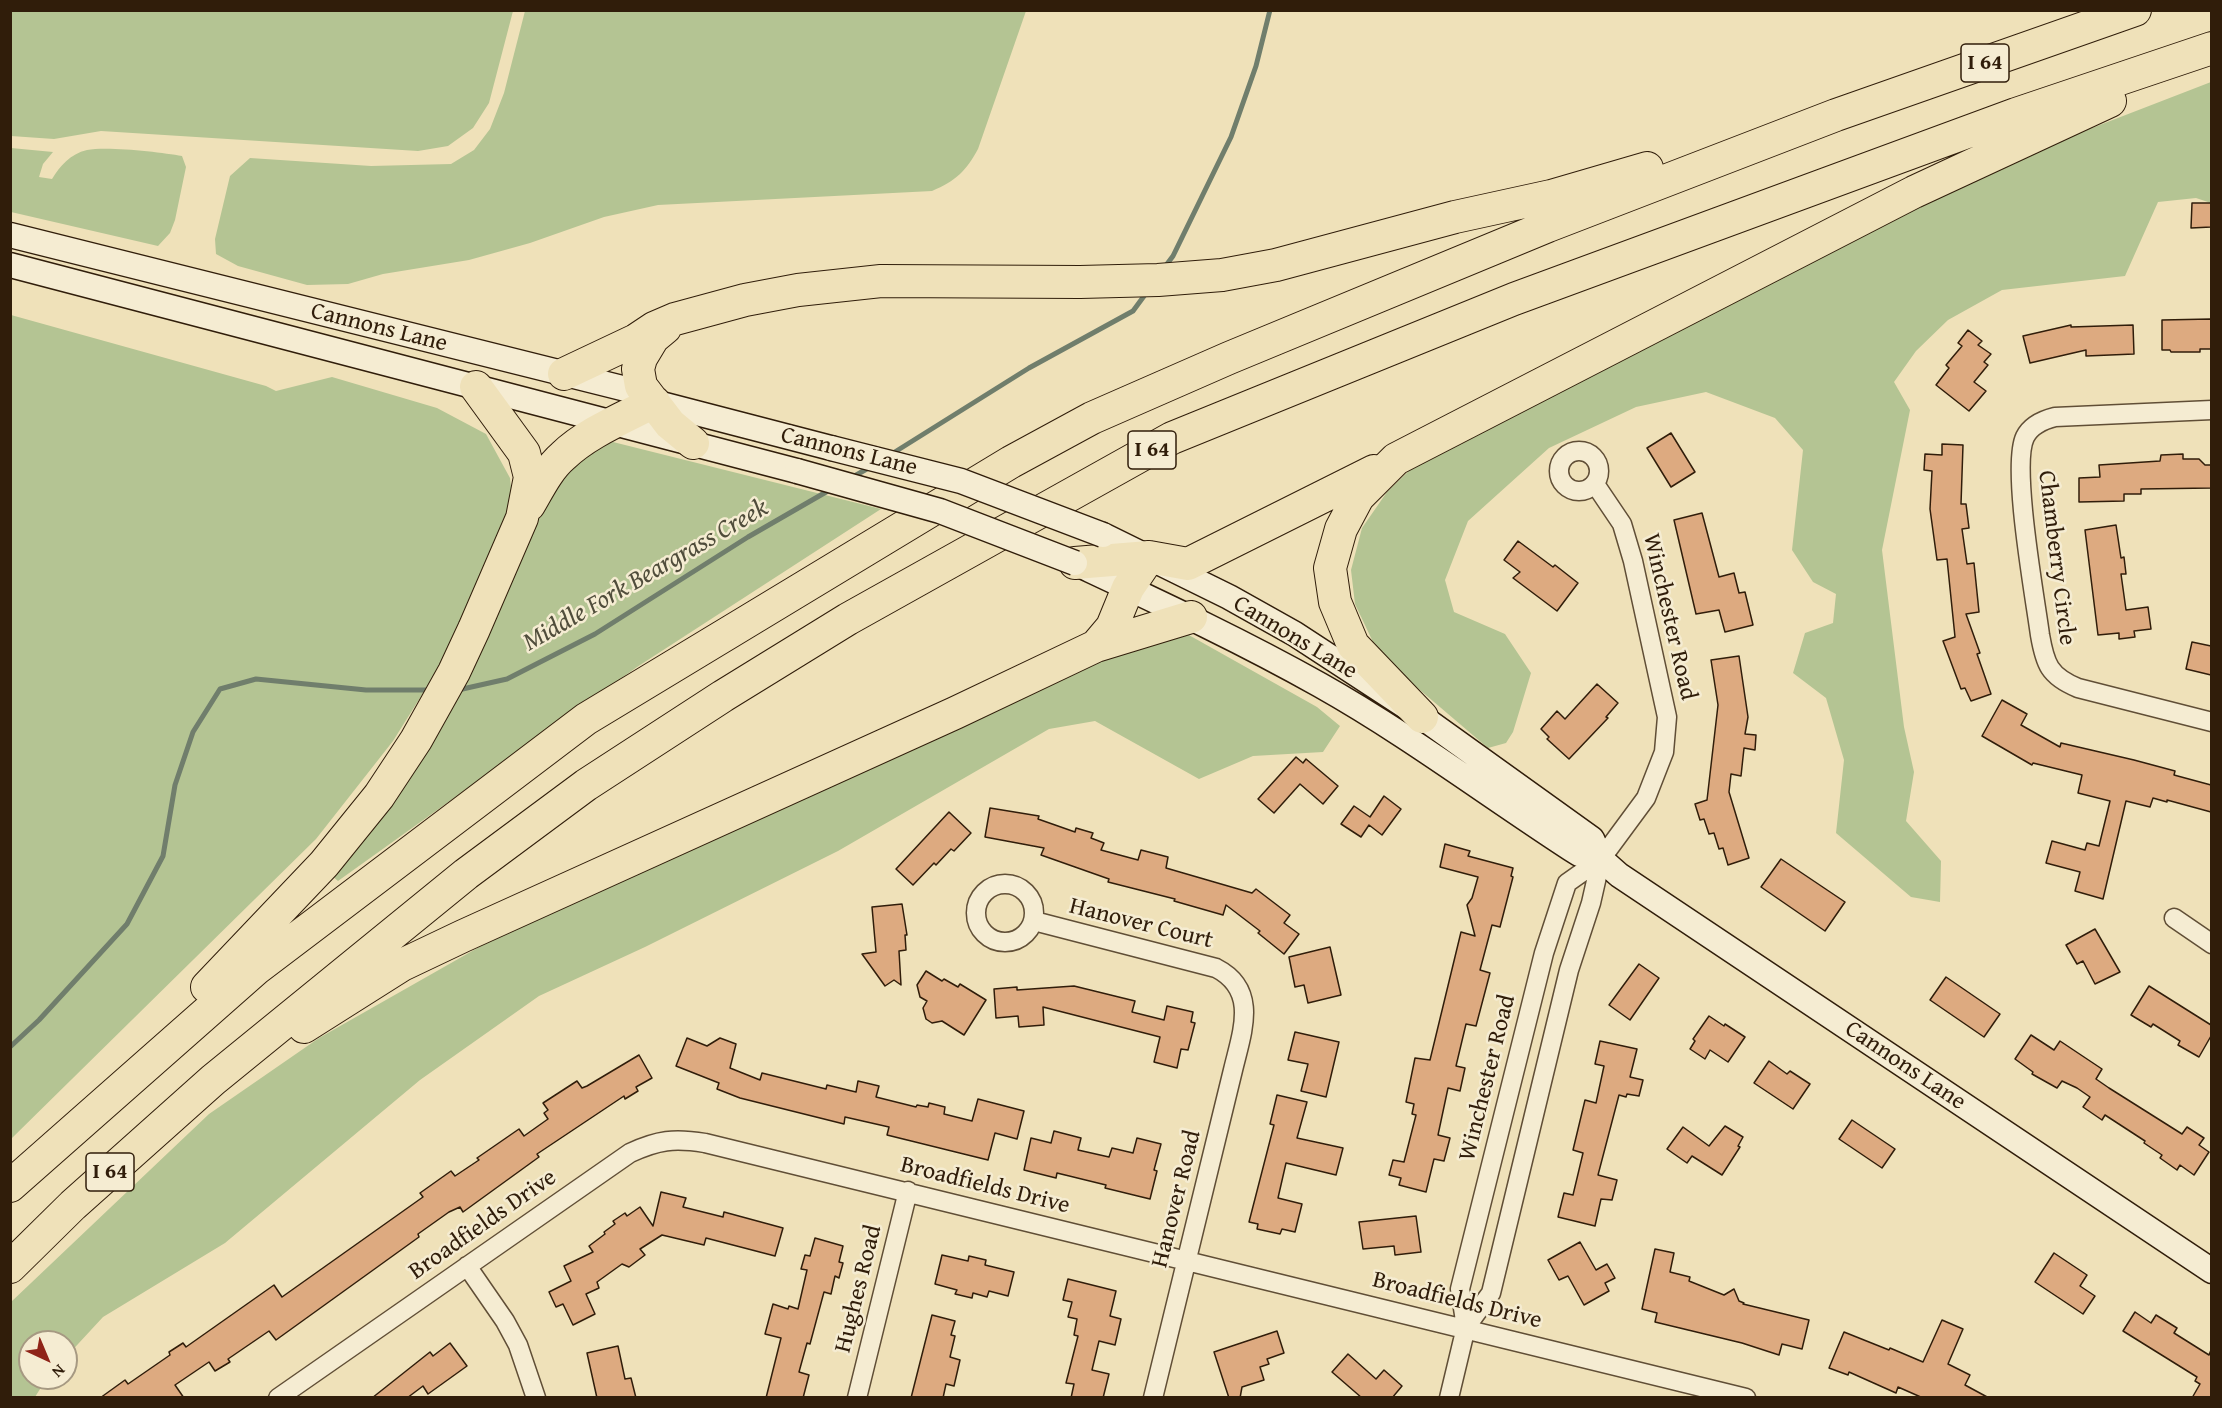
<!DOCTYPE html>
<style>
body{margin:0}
#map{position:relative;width:2222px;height:1408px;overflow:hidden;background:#efe1b9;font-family:"Gentium Book Plus",serif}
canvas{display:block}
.frame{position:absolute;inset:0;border:12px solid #301d0a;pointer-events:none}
.north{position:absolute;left:18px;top:1330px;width:60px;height:60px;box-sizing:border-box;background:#f5ecd2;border:2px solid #a69982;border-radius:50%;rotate:136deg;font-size:16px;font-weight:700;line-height:24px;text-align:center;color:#301d0a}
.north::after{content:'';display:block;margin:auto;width:21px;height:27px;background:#8f2418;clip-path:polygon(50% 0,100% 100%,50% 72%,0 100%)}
</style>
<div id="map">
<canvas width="2222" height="1408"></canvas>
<div class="frame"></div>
<div class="north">N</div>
</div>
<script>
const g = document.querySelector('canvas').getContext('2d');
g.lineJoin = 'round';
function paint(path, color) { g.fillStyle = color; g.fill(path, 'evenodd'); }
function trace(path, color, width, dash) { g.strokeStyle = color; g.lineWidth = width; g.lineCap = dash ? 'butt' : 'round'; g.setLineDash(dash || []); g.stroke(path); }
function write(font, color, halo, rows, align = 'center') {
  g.font = font + ' "Gentium Book Plus",serif'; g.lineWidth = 5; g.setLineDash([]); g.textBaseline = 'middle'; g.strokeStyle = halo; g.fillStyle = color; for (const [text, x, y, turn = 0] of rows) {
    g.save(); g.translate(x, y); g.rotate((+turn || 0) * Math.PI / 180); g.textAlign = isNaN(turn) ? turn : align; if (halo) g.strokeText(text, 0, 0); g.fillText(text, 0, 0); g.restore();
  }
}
const green = new Path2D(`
 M10 11 11 10 513 11 489 103 473 128 448 146 418 151 101 131 54 139 11 136Z
 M525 11V10L1026 11 978 149C966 171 956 181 932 191L658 205 604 217 530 243 469 260 383 274 348 284 307 285 238 266 216 254 215 239 230 176 250 158 371 166 451 164 474 150 490 129 504 93Z
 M2211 82V203L2196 198 2158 202 2125 276 2002 290 1948 320 1916 351 1894 382 1910 410 1882 550 1904 727 1914 772 1906 821 1941 861 1940 902 1911 897 1836 833 1844 760 1826 698 1793 673 1805 633 1833 623 1836 594 1813 582 1792 550 1803 450 1775 418 1706 392 1636 407 1549 448 1468 521 1445 580 1454 612 1505 634 1531 673 1513 732 1506 743 1488 748 1400 673 1373 642 1355 604 1351 570 1362 528 1387 492 1415 465 2004 162Z
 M11 148 53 152 43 164 39 177 52 179C60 166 70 154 87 150 107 146 161 152 182 156L186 167 175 220 170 233 158 246 11 212Z
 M11 315 266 386 276 391 332 377 437 408 486 434 510 478 513 505 445 658 393 741 316 839 11 1139Z
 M613 442 881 509 637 667 338 881 331 875 554 482 582 456Z
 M1187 634 1317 707 1340 726 1323 752 1253 756 1199 779 1095 721 1049 729 838 851 645 947 539 996 420 1080 225 1243 103 1317 66 1357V1342H30V1378H47L35 1397 11 1398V1302L209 1114 319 1038 481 946 980 713 1140 644Z`);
const stream = new Path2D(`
 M1164 268 1173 256 1231 137 1256 66 1270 10
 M890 455 1029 368 1133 311 1147 292
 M851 478 872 466
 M458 690 507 679 595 634 748 537 833 488
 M10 1047 39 1020 127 924 163 856 175 785 193 732 220 689 256 679 366 690H433`);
const building = new Path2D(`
 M2192 203H2211V227L2191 228Z
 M2211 319V349H2200V352H2171L2170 350H2162V320Z
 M2071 325V327L2133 325 2134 354 2086 356V350L2030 363 2023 336Z
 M1968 330 1982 341 1978 345 1991 354 1984 362 1988 365 1974 382 1986 391 1969 411 1936 385 1949 368 1946 365 1962 346 1958 343Z
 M1671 433 1695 472 1671 487 1647 448Z
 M1942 444 1963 445 1961 504H1966L1969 528 1962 529 1967 564 1974 563 1979 612 1966 614 1980 653 1977 654 1991 694 1971 701 1965 688 1961 689 1943 641 1955 637 1947 559 1937 560 1930 509 1932 471 1924 470 1925 454 1942 455Z
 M2183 454V459H2199L2205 465H2211V488L2141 489V494H2124V501L2079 502V478L2100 477 2099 465 2160 461 2161 455Z
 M1702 513 1719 577 1734 573 1739 593 1745 592 1753 625 1725 632 1719 610 1696 614 1674 520Z
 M2116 525 2121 558 2124 557 2126 574H2121L2126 610 2148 607 2151 629 2134 631 2135 637 2119 639V633L2098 635 2085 530Z
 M1518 541 1553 567 1555 565 1578 583 1557 611 1513 578 1520 572 1504 560Z
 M2192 642 2211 646V675L2186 669Z
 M1739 656 1748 717 1745 734 1756 735 1755 750 1744 748 1741 776 1731 774 1729 792 1749 858 1728 865 1723 848 1719 849 1714 833 1709 834 1704 819 1700 820 1695 804 1707 800 1718 705 1711 660Z
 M1597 684 1618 703 1606 717 1608 718 1569 759 1547 739 1549 737 1541 729 1557 711 1565 719Z
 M2002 700 2027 714 2021 725 2060 747 2061 743 2134 760 2175 771 2174 775 2211 785V812L2167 800V802L2153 798 2150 807 2126 801 2103 899 2075 891 2080 872 2046 863 2052 841 2085 850 2087 843 2099 846 2110 801 2078 793 2082 775 2033 763 2032 765 1982 736Z
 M1296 757 1303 763 1306 759 1338 786 1323 804 1300 784 1274 813 1258 799Z
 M1384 796 1401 809 1382 835 1369 825 1361 837 1341 824 1354 806 1370 817Z
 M990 808 1039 816 1038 819 1075 832 1076 828 1093 833 1091 838 1104 843 1101 850 1138 860 1141 850 1168 857 1166 868 1252 893 1256 889 1290 915 1284 923 1299 934 1284 954 1258 933 1260 931 1226 905 1223 915 1174 901 1175 899 1108 882 1109 879 1041 855 1044 848 985 837Z
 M949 812 971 833 954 851 951 849 936 865 934 863 913 885 896 869Z
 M1445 844 1470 851 1468 856 1513 868 1511 876 1513 877 1500 927 1492 925 1480 970 1490 973 1476 1026 1466 1024 1456 1066 1465 1068 1460 1091 1448 1088 1438 1135 1450 1138 1444 1161 1434 1159 1426 1192 1399 1185 1401 1178 1389 1175 1393 1160 1404 1162 1416 1115 1412 1114 1414 1104 1406 1102 1415 1058 1430 1060 1461 932 1475 936 1467 905 1472 898 1478 877 1440 867Z
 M1781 859 1845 902 1825 931 1761 887Z
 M902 904 907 935H905L906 950 899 951 901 985 894 980 885 986 862 954 876 952 872 907Z
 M2095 929 2120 972 2095 984 2083 961 2077 964 2066 945Z
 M1330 947 1341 995 1308 1003 1304 985 1295 987 1289 957Z
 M1639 964 1659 978 1630 1020 1609 1005Z
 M926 971 942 981 944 979 958 987 960 984 986 1000 964 1035 942 1021 932 1023 926 1019 923 1008 927 1001 920 997 917 985Z
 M1946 977 2000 1014 1984 1037 1930 1000Z
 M1074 986 1135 1001 1132 1012 1164 1020 1167 1006 1193 1012 1191 1022 1195 1023 1188 1050 1181 1049 1177 1068 1154 1062 1160 1037 1043 1007 1044 1025 1019 1027 1018 1016 996 1018 994 989 1017 987V990Z
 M2149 986 2211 1025V1036L2199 1057 2178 1045 2180 1041 2153 1024 2151 1027 2131 1015Z
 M1709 1016 1724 1026 1725 1024 1745 1037 1728 1062 1710 1050 1705 1059 1690 1049 1695 1041 1693 1039Z
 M1295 1032 1339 1042 1326 1097 1301 1091 1308 1064 1288 1060Z
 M2031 1035 2054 1050 2060 1041 2102 1069 2096 1079 2109 1088 2182 1134 2187 1127 2204 1138 2199 1145 2209 1152 2194 1175 2180 1165 2177 1170 2160 1158 2162 1155 2144 1143 2145 1141 2105 1115 2102 1120 2083 1107 2090 1097 2077 1088 2062 1081 2057 1088 2032 1074 2033 1072 2015 1059Z
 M687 1038 707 1046 720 1038 736 1044 730 1068 760 1080 762 1073 826 1089 827 1085 856 1092 858 1081 879 1086 876 1097 916 1107 917 1105 928 1107 929 1103 945 1107 944 1114 972 1121 978 1099 1024 1111 1017 1139 995 1133 988 1160 887 1135 889 1127 845 1117 844 1124 740 1098 717 1089 719 1083 676 1066Z
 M1600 1041 1637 1049 1630 1077 1643 1080 1639 1096 1627 1094 1626 1097 1619 1095 1598 1175 1617 1180 1612 1200 1601 1199 1595 1226 1558 1217 1564 1193 1573 1195 1583 1153 1573 1150 1585 1100 1596 1103 1604 1066 1595 1064Z
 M639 1055 652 1078 636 1087 638 1091 625 1099 624 1096 537 1154 539 1157 463 1212 460 1207 449 1212 418 1234 419 1237 276 1340 269 1331 228 1359 230 1362 215 1371 209 1362 175 1385 184 1398H100L125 1380 128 1384 170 1355 169 1352 183 1343 186 1347 274 1285 282 1297 423 1197 420 1193 451 1171 455 1176 479 1160 477 1158 519 1129 524 1136 548 1119 544 1113 548 1110 543 1103 577 1081 582 1088 587 1086Z
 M1769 1061 1787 1074 1790 1071 1810 1084 1793 1109 1754 1083Z
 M1277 1095 1307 1102 1297 1138 1343 1148 1336 1175 1286 1163 1278 1198 1302 1204 1295 1232 1282 1229 1280 1234 1257 1229 1258 1224 1249 1222 1274 1125 1270 1124Z
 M1852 1120 1895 1149 1882 1168 1839 1139Z
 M1725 1126 1743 1137 1738 1146 1740 1147 1722 1175 1692 1156 1687 1163 1667 1149 1683 1127 1709 1146Z
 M1054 1131 1081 1138 1078 1150 1109 1157 1112 1148 1133 1153 1137 1138 1161 1144 1154 1170 1157 1171 1150 1199 1105 1188 1106 1185 1057 1173 1056 1178 1024 1170 1031 1138 1051 1143Z
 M661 1192 686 1198 683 1207 723 1217 724 1212 783 1228 775 1256 706 1238 704 1245 662 1235 640 1249 645 1255 629 1267 622 1264 597 1282 599 1288 586 1294 595 1314 573 1325 563 1304 556 1307 549 1292 571 1281 564 1266 593 1252 589 1246 605 1234 604 1232 615 1224 613 1221 625 1213 627 1216 640 1207 653 1226Z
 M1416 1216 1421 1252 1395 1255 1394 1246 1363 1249 1359 1222Z
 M815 1238 843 1246 839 1262 843 1263 839 1278 835 1276 831 1294 824 1292 810 1344 807 1343 799 1372 809 1375 803 1398H766L781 1338 765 1334 773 1304 788 1309 789 1306 798 1309 807 1270 801 1269 805 1255 810 1256Z
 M1580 1242 1596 1270 1607 1264 1615 1278 1605 1283 1609 1291 1584 1305 1568 1276 1559 1280 1548 1260Z
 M1655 1249 1674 1253 1670 1272 1690 1277 1689 1281 1724 1295 1734 1289 1739 1301 1744 1303 1743 1304 1809 1320 1802 1349 1782 1344 1779 1355 1742 1343 1655 1322 1657 1313 1642 1309Z
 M2054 1253 2087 1275 2080 1286 2095 1296 2083 1314 2035 1282Z
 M942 1255 968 1261 969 1256 986 1260 985 1265 1014 1272 1008 1296 989 1291 987 1297 973 1293 972 1298 955 1294 957 1290 935 1284Z
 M1068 1279 1116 1291 1110 1316 1121 1319 1115 1345 1099 1341 1092 1370 1109 1374 1103 1398H1071L1074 1384 1066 1383 1078 1336 1074 1335 1077 1319 1068 1317 1072 1302 1063 1300Z
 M2135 1312 2151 1323 2156 1315 2177 1328 2174 1333 2209 1355 2211 1350V1398H2192L2200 1384 2195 1381 2197 1377 2123 1331Z
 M932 1315 955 1321 951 1335 955 1336 950 1357 960 1360 954 1386 946 1384 943 1398H911Z
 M1942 1320 1963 1329 1948 1364 1970 1375 1965 1385 1989 1398H1923L1898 1387 1896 1393 1849 1372 1848 1375 1829 1368 1844 1332 1889 1350 1890 1348 1923 1362Z
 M1277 1331 1284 1353 1267 1359 1269 1364 1260 1367 1264 1380 1242 1387 1240 1398H1229L1214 1352Z
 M450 1343 467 1366 428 1394 423 1386 407 1398H372L430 1352 433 1356Z
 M618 1346 625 1379 631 1378 636 1398H597L587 1353Z
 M1348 1354 1376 1379 1384 1370 1402 1386 1392 1398H1362L1332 1372Z`);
const minor = new Path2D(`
 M2212 410 2055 417C2043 420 2031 425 2025 437 2011 466 2035 597 2040 635 2045 664 2049 676 2078 688L2212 722
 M1559 471a20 20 0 1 1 40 0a20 20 0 1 1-40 0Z
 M976 913a29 29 0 1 1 58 0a29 29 0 1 1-58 0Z
 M2174 918 2212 944
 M1034 921 1216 968C1259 990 1242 1032 1233 1070L1153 1398
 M467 1266 505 1321 518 1345 536 1398
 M1466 1327 1460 1289 1544 953 1567 883 1601 859 1646 798 1664 752 1667 717 1633 561 1622 524 1595 484
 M278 1398 630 1153C658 1140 674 1138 705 1143L1746 1398
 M857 1398 908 1191
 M1449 1398 1466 1327 1491 1293 1569 970 1591 903 1601 859`);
const secondary = new Path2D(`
 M10 235 626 389 654 402 831 448
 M10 265 797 471
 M1103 535 1229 597 1295 634 1422 717 1592 839 1601 859 1619 875 2212 1271
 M1075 563C1158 602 1240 640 1320 685 1409 735 1492 798 1579 854L1601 859`);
const motorway = new Path2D(`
 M665 328 653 338 641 358 638 369 641 386 670 424 693 443
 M564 374 636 340 654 328 675 319 745 300 798 290 881 281 1080 282 1158 280 1222 275 1276 265 1455 217 1551 196 1647 168
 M529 505C539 488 548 469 563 456 588 432 624 418 654 402
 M1075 563 1149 557 1188 564 1374 471
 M1096 646 1112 627 1128 588 1149 557
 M1422 717 1353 645 1335 602 1330 568 1341 529 1358 497 1396 459 1914 192 2110 101
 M207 987 324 864 379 796 416 740 454 672 474 629 522 518 530 477 524 453 476 387
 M304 1027 402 965 463 936 955 713 1096 646 1191 617
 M10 1186 256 969 586 719 1011 462 1092 418 1229 358 1548 226 1836 115 2135 10
 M10 1267 73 1205 213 1080 466 874 586 785 723 696 848 619 1172 438 1514 299 2016 114 2212 48`);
const secondaryBridge = new Path2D(`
 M831 448 961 481 1103 535
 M797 471 940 511 1075 563`);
const shields = [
 [1985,63,48],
 [1152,450,48],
 [110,1172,48]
];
const shieldNames = [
 ["I 64",1985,63],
 ["I 64",1152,450],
 ["I 64",110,1172]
];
const streetNames = [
 ["Cannons Lane",379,328,14],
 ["Cannons Lane",849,452,14],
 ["Chamberry Circle",2056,558,83],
 ["Winchester Road",1669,617,77],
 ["Cannons Lane",1295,638,31],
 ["Hanover Court",1141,924,14],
 ["Cannons Lane",1905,1066,34],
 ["Winchester Road",1488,1078,-76],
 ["Broadfields Drive",985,1186,14],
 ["Hanover Road",1177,1199,-76],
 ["Broadfields Drive",483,1225,-35],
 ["Hughes Road",859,1289,-76],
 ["Broadfields Drive",1457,1301,14]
];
const waterNames = [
 ["Middle Fork Beargrass Creek",646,576,-30]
];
paint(green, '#b4c493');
trace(stream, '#707e6c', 5);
paint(building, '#ddaa80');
trace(building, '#301d0a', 1.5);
trace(minor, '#604e36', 21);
trace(secondary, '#301d0a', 27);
trace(motorway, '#301d0a', 34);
trace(minor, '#f5ecd2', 18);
trace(secondary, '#f5ecd2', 24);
trace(motorway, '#efe1b9', 32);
trace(secondaryBridge, '#301d0a', 27, []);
trace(secondaryBridge, '#f5ecd2', 24);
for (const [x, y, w] of shields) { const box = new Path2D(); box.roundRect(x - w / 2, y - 19, w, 38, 4.5); g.fillStyle = '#f5ecd2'; g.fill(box); trace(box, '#301d0a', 1.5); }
write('bold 22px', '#301d0a', null, shieldNames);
write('24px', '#301d0a', '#f5ecd2', streetNames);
write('italic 26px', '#504d3b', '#f5ecd2', waterNames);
</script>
